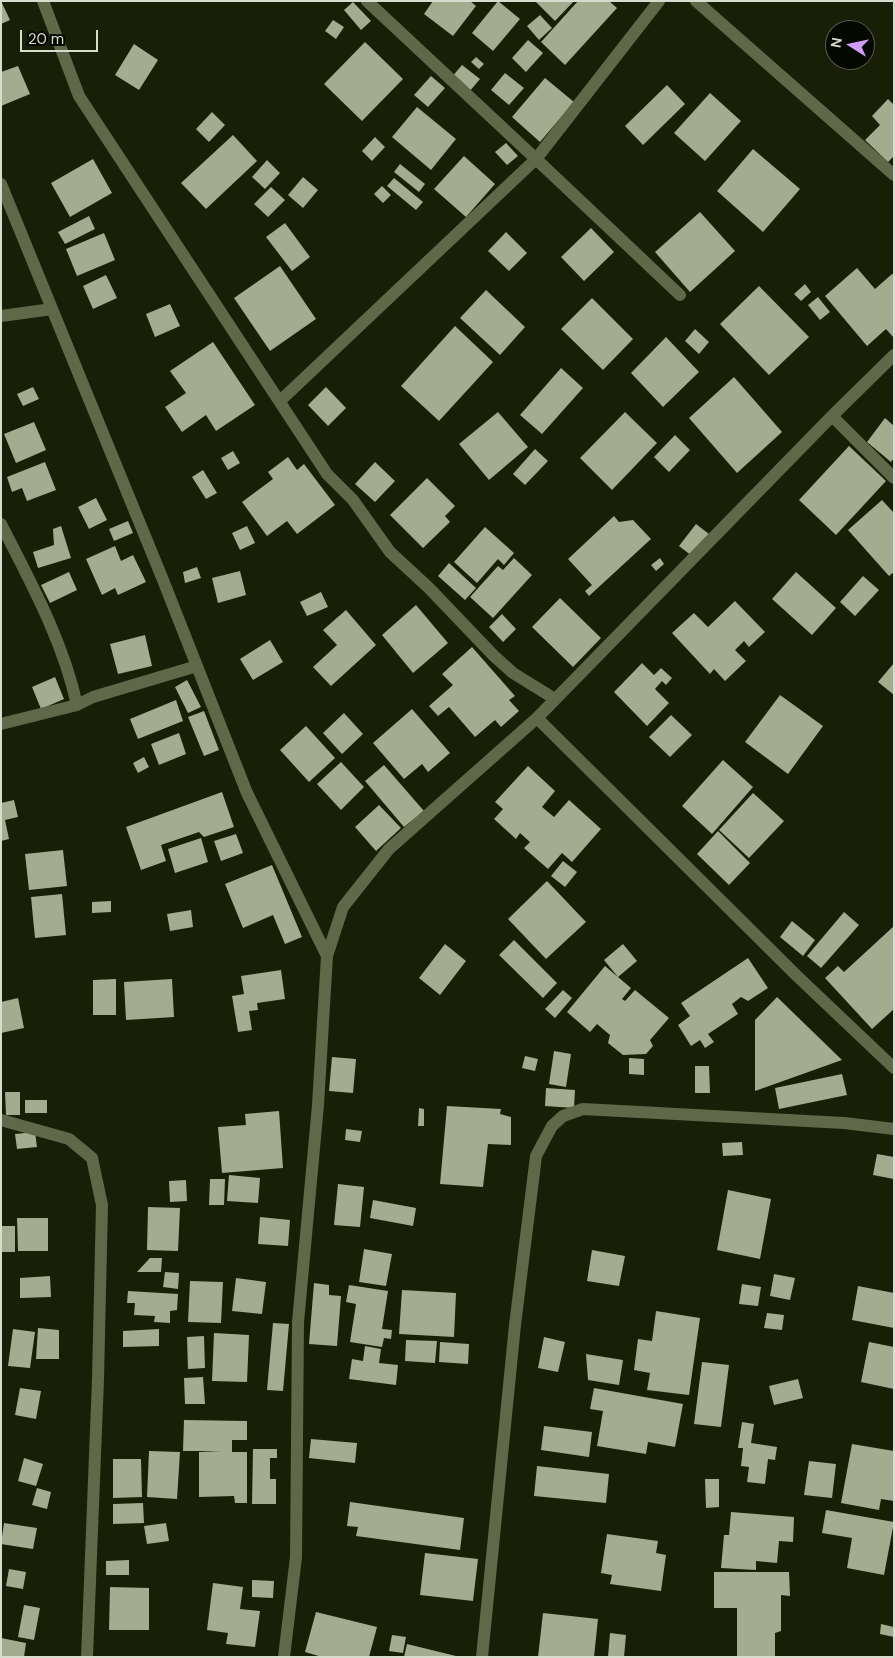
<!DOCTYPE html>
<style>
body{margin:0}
#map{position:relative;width:895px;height:1658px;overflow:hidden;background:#191e07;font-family:"DM Sans",sans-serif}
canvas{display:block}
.frame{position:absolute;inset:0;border:2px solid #d8dccd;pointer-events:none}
.north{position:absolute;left:825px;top:20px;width:50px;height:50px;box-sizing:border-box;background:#050701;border:1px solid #595c53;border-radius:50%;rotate:280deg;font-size:14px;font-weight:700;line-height:20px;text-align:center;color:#d8dccd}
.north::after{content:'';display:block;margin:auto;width:18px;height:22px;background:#d29cfd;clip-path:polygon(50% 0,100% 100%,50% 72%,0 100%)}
.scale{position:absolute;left:20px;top:30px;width:78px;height:22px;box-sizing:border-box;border:2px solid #d8dccd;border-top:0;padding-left:6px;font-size:15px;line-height:18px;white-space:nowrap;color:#d8dccd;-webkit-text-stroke:4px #050701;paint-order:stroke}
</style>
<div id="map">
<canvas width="895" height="1658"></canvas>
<div class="frame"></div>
<div class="north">N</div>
<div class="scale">20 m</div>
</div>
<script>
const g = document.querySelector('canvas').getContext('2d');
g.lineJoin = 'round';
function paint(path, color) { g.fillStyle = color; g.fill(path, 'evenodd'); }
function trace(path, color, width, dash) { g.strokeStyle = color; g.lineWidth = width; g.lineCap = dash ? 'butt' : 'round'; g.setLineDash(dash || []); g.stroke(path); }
const building = new Path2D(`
 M1 1 10 20 1 24Z
 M433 1H470L476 6 453 36 424 14Z
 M498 1 520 19 493 51 472 33Z
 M535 1H574L555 21Z
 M578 1H609L617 8 565 65 541 42Z
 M353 2 371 21 361 30 344 10Z
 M540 15 552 28 539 40 527 26Z
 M333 20 344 27 336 39 325 31Z
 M528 40 543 53 526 72 512 58Z
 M365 42 403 79 362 121 324 84Z
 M134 44 158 60 139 90 115 75Z
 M476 57 484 64 479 69 471 62Z
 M462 65 480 79 469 92 451 78Z
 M18 66 30 94 1 106V72Z
 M505 73 524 88 509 105 491 90Z
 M431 76 445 88 428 107 414 95Z
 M545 78 574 102 540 142 512 117Z
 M667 85 685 104 643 145 625 126Z
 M710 93 741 121 705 161 674 133Z
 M888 99 894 105V156L888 162 865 140 880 125 872 116Z
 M417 107 456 139 431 170 392 137Z
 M212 112 225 125 209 142 196 129Z
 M233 135 257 161 206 209 181 183Z
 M375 137 385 147 372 161 362 151Z
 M506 143 518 156 507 165 495 152Z
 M753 149 800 189 763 232 717 191Z
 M464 156 495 184 466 217 434 189Z
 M93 159 112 193 70 217 51 183Z
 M267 160 280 173 265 189 252 177Z
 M400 164 425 184 419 192 394 172Z
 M303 177 318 190 303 208 288 195Z
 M394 178 423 202 416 210 387 186Z
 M382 186 391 195 383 203 374 194Z
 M271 187 285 200 268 217 254 204Z
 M700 212 735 251 690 292 655 252Z
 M89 216 95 229 65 244 58 232Z
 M285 223 310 257 292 271 266 237Z
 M591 228 614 252 584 281 561 257Z
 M506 232 527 253 509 271 488 251Z
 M104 233 115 260 77 276 66 249Z
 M280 266 316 319 270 351 234 298Z
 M857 268 875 289 892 274 894 275V338L886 329 867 346 825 296Z
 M106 275 117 298 93 309 83 286Z
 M805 284 811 292 801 301 794 294Z
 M759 286 809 337 769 375 720 324Z
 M486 290 525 327 500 355 460 318Z
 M818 297 830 312 820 320 808 305Z
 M592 298 633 339 603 370 561 329Z
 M170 304 180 326 155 337 146 314Z
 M455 326 493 362 439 421 401 386Z
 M695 329 709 342 699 354 685 341Z
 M666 337 699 372 663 407 631 373Z
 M213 342 255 405 216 431 206 415 182 432 165 407 186 393 170 371Z
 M561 368 583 388 542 434 520 415Z
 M734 377 782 432 737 473 689 418Z
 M33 387 39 399 23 406 17 394Z
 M326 387 346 408 328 426 308 405Z
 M498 412 528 447 489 480 459 444Z
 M625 412 657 443 612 490 580 458Z
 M885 418 894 426V458L891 462 867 442Z
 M34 422 46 450 16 463 4 434Z
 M675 435 690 450 669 472 654 457Z
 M849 446 886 481 836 535 799 500Z
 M535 449 548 461 525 485 513 474Z
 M233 451 240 463 228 470 221 458Z
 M288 457 297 470 304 464 335 505 297 534 287 521 267 536 242 502 273 479 268 472Z
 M45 462 56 490 27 501 22 488 12 492 7 477Z
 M375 462 395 481 375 502 355 484Z
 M203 470 217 493 206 499 192 477Z
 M427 478 455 506 445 516 450 522 423 548 390 515Z
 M96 498 107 520 89 529 78 507Z
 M882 500 894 513V572L889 576 848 530Z
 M614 516 619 522 633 520 651 539 589 596 585 591 592 585 568 559Z
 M128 521 133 533 114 541 109 529Z
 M696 524 709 534 692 556 679 546Z
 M61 526 71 558 38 568 33 552 54 545 53 529Z
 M247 526 255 543 240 550 232 533Z
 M485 527 514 553 504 565 498 559 477 583 454 562Z
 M115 546 121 561 133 555 146 582 118 595 115 588 102 595 86 559Z
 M514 558 532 575 493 618 470 597 498 566 503 570Z
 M660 558 664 564 656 571 651 565Z
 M449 563 476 588 465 600 438 576Z
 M197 567 201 578 185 583 183 572Z
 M240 571 246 595 218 603 212 578Z
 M69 572 77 590 50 603 41 585Z
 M796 572 836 608 812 635 772 599Z
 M863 576 879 590 855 616 840 602Z
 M321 592 328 607 307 616 300 602Z
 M560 598 601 638 573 667 532 627Z
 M735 601 765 632 749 647 744 641 735 650 746 661 725 681 714 669 710 674 672 633 694 613 708 627Z
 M416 605 448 643 413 673 382 635Z
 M346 610 376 645 331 686 313 667 337 645 323 630Z
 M502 614 516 629 503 642 489 627Z
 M145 635 152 666 118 674 110 644Z
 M270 640 283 662 253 680 240 659Z
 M472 647 515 696 509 700 519 711 501 727 495 720 475 737 449 707 438 716 429 706 453 685 442 674Z
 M642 663 654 675 661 668 672 678 666 685 662 681 655 689 669 703 647 726 614 692Z
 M894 663V695L878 682Z
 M55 677 64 699 41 709 32 687Z
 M187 680 201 707 188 713 175 687Z
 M780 695 823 726 788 774 745 742Z
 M176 700 183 721 138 739 130 719Z
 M412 709 450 753 428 772 422 764 404 779 373 743Z
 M204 711 219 750 204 756 188 717Z
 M344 713 363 734 342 754 323 733Z
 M671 715 692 735 670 757 649 737Z
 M306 726 335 758 309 782 280 750Z
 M179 733 186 754 159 765 151 744Z
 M144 757 149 767 138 773 133 763Z
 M723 760 753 787 712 834 682 806Z
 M341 762 364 787 341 810 317 784Z
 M384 765 424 811 404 827 365 781Z
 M528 766 555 791 542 807 554 817 569 800 601 829 572 862 562 853 548 869 524 848 530 842 520 833 516 839 494 819 503 809 495 802Z
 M222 792 234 827 204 837 199 832 161 845 166 861 141 870 126 827Z
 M753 793 784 821 749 858 719 830Z
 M14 800 18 817 5 820 9 839 1 841V803Z
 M379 805 401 828 376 851 355 827Z
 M718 831 750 863 729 885 697 854Z
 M236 834 243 853 221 861 214 841Z
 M201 838 208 862 175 873 168 849Z
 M63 850 67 886 29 890 25 854Z
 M563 861 577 872 565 887 551 876Z
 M272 865 302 937 285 944 273 915 243 928 225 884Z
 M547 881 586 922 546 959 508 919Z
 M62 894 66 935 35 938 31 897Z
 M111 901V912L92 913V902Z
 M191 910 193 927 170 931 167 914Z
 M844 912 859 925 821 968 807 956Z
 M792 921 815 940 803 956 780 937Z
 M894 926V1009L872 1029 825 978 838 966 844 972Z
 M514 940 557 983 543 998 499 955Z
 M445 944 466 961 440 995 419 978Z
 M623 944 637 961 618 977 631 988 622 999 625 1001 635 990 669 1018 650 1040 653 1046 646 1054 623 1055 608 1043 610 1035 597 1024 590 1032 567 1012 605 966 618 977 604 960Z
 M748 958 768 988 748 1001 741 997 732 1004 738 1014 708 1034 714 1042 705 1048 700 1040 691 1046 678 1025 690 1016 681 1003Z
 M281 970 285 999 257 1003 258 1010 249 1011 252 1030 238 1032 232 996 244 994 241 976Z
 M116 979V1015H93V980Z
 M172 979 174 1017 126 1020 124 982Z
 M563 990 572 998 555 1018 545 1009Z
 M777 997 842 1060 755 1091V1020Z
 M18 998 24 1028 1 1033V1002Z
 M554 1051 571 1054 566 1087 549 1084Z
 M525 1056 538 1059 535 1071 522 1068Z
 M332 1057 356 1059 353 1093 329 1091Z
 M629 1058 644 1059V1075L629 1074Z
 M695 1066H709L710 1093H695Z
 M842 1074 847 1095 779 1109 775 1088Z
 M546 1088 575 1090 574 1108 545 1106Z
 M5 1092H20V1115H6Z
 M25 1100H47V1113H25Z
 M447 1106 501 1109 500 1114 511 1117V1145L488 1144 483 1187 440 1184Z
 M419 1108 424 1109V1126H418Z
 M279 1111 283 1168 222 1173 218 1127 246 1125 245 1114Z
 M346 1129 362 1131 360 1142 345 1140Z
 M35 1132 37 1147 17 1149 15 1134Z
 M742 1142 743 1155 723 1156 722 1143Z
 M877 1154 894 1157V1179L873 1175Z
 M229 1175 260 1178 258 1203 227 1201Z
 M210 1179H225L224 1205H209Z
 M186 1180 187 1201 170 1202 169 1181Z
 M338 1184 364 1187 360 1227 334 1225Z
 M728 1190 771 1199 760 1259 717 1250Z
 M373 1200 416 1208 413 1226 370 1218Z
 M148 1207 180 1208 178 1251 147 1250Z
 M260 1217 290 1220 288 1246 258 1244Z
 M17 1218H48V1251H18Z
 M1 1226H15V1252H1Z
 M364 1249 392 1254 386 1286 359 1282Z
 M592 1250 625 1256 619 1286 587 1281Z
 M150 1258H162L161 1272H137Z
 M165 1272 179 1273 178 1289 163 1287Z
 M774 1274 795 1278 790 1300 770 1296Z
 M50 1276 51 1297 20 1298V1278Z
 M236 1278 266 1282 262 1314 232 1311Z
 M190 1281 223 1282 221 1323 188 1322Z
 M314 1283 329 1285V1295L341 1296 337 1346 309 1344Z
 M742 1284 761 1287 758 1306 739 1304Z
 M349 1285 388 1291 382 1329 392 1330 391 1339 384 1338 382 1347 350 1342 356 1304 346 1302Z
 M858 1286 894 1293V1328L852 1320Z
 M402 1290 456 1293 454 1337 399 1334Z
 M128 1291 178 1294 177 1310 170 1311V1323L154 1322 155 1316 134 1315 135 1303H127Z
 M656 1311 700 1318 689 1395 647 1390 650 1373 634 1370 638 1339 652 1341Z
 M767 1313 784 1315 782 1330 764 1328Z
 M273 1323 289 1324 283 1391 267 1390Z
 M38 1328 59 1330V1359H36Z
 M13 1329 35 1332 30 1368 8 1366Z
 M159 1329V1346L123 1347V1331Z
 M214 1333 249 1335 247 1382 212 1381Z
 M204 1336 205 1368 188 1369 187 1337Z
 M544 1337 565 1342 558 1372 538 1368Z
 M406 1340 437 1341 435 1363 405 1361Z
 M440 1342 469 1344 468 1364 439 1362Z
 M869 1342 894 1347V1389L861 1382Z
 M365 1346 381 1349 379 1363 398 1365 396 1385 349 1379 352 1359 363 1361Z
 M586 1354 623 1360 619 1385 588 1380Z
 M702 1362 729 1365 721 1427 694 1424Z
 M203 1377 205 1404H185L184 1378Z
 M798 1379 803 1398 774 1405 769 1386Z
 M20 1388 41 1391 36 1419 15 1415Z
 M594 1388 683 1404 675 1447 648 1442 646 1454 597 1446 603 1411 590 1409Z
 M184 1420 247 1421V1440H232V1452H247V1503H235L234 1496 199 1497V1452L221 1451H183Z
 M742 1422 754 1424 751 1443 777 1447 775 1460 768 1459 765 1484 747 1482 749 1467 741 1466 743 1448H738Z
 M544 1426 592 1432 589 1457 541 1450Z
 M311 1439 357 1443 355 1463 309 1458Z
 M852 1444 894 1451V1501L881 1499 879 1510 841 1503Z
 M253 1449H277V1458H270V1479H276V1504H252Z
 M149 1451 180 1452 177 1499 147 1497Z
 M24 1458 43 1464 36 1486 18 1481Z
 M113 1459H141L142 1497 113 1498Z
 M809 1461 836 1464 832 1498 804 1495Z
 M537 1466 609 1474 606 1503 534 1496Z
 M705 1479H719V1507L706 1508Z
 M37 1488 51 1492 47 1509 32 1505Z
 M350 1502 464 1518 460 1550 356 1536 358 1527 347 1526Z
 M143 1503 144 1523 113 1524V1504Z
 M826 1510 894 1522 884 1575 847 1568 852 1538 822 1533Z
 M731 1512 794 1517 793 1542 779 1541 777 1563 756 1561V1570L721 1568 724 1535H729Z
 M4 1523 37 1528 33 1549 1 1544Z
 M166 1523 169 1541 147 1544 144 1526Z
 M607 1534 658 1541 656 1553 666 1555 661 1591 610 1584 612 1575 601 1573Z
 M425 1553 478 1559 473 1601 420 1595Z
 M129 1560V1575H106V1561Z
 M9 1569 26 1572 23 1589 6 1586Z
 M714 1572H789L790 1596 781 1595V1631L775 1633V1657H737V1608H714Z
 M252 1580 274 1581 273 1598 252 1597Z
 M213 1583 243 1587 240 1609 260 1611 255 1647 226 1644 228 1633 207 1630Z
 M110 1587 149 1588V1630H109Z
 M24 1605 40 1608 34 1640 18 1637Z
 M316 1612 377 1627 369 1657H322L305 1652Z
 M543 1613 598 1619 594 1657H538Z
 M881 1624 894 1627V1637L880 1634Z
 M610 1633 626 1635 624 1657H608Z
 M392 1635 406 1637 403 1653 389 1651Z
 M1 1638 26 1643 24 1657H1Z
 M407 1644 456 1656V1657H404Z`);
const minor = new Path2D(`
 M43 1 79 96 327 474 353 500 390 552 429 588 494 656 513 673 555 699
 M367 1 536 159 680 295
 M696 1 894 175
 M1 184 163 580 247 793 327 956
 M1 316 52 309
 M280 401 536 159 659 1
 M832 416 894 478
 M1 524C31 583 63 641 77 705L1 724
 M77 705 93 697 197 666
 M537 718 796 975 894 1068
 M1 1120 69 1139 92 1158 102 1205 98 1379 87 1657
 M284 1657 296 1557 298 1322 318 1105 327 956 343 907 389 849 537 718 832 416 894 355
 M482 1657 515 1325 536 1156 552 1126 563 1116 583 1109 844 1123 894 1129`);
paint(building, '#a3ac8f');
trace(minor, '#60684a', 12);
</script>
